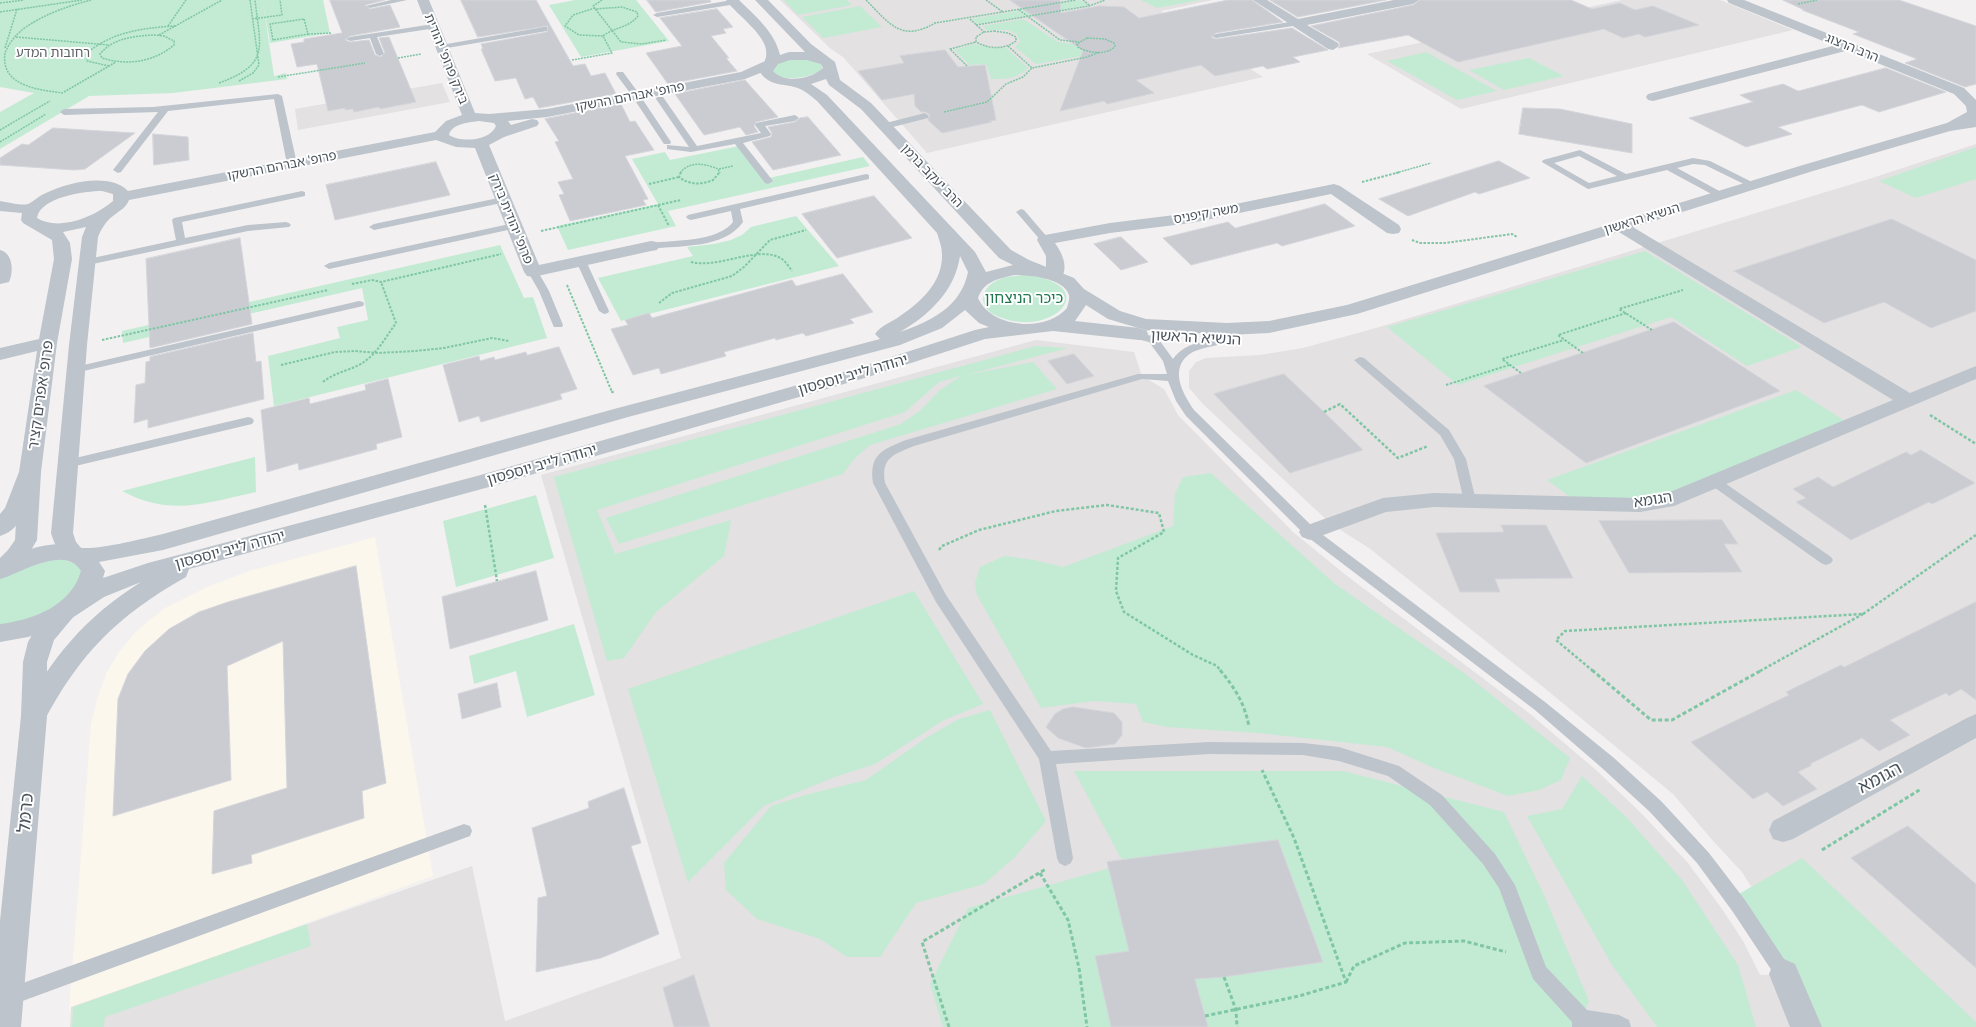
<!DOCTYPE html>
<meta charset="utf-8">
<style>
body{margin:0}
canvas{display:block;background:#f2f0f0}
</style>
<canvas width="1976" height="1027"></canvas>
<script>
const g = document.querySelector('canvas').getContext('2d');
g.lineJoin = 'round';
function paint(path, color) { g.fillStyle = color; g.fill(path, 'evenodd'); }
function trace(path, color, width, dash) { g.strokeStyle = color; g.lineWidth = width; g.lineCap = dash ? 'butt' : 'round'; g.setLineDash(dash || []); g.stroke(path); }
function write(font, color, halo, rows, align = 'center') {
  g.font = font + ' Figtree,"Noto Sans Hebrew",sans-serif'; g.lineWidth = 4; g.setLineDash([]); g.textBaseline = 'middle'; g.strokeStyle = halo; g.fillStyle = color; for (const [text, x, y, turn = 0] of rows) {
    g.save(); g.translate(x, y); g.rotate((+turn || 0) * Math.PI / 180); g.textAlign = isNaN(turn) ? turn : align; if (halo) g.strokeText(text, 0, 0); g.fillText(text, 0, 0); g.restore();
  }
}
const commercial = new Path2D(`
 M375 537 433 876 69 1011 91 724 98 696 107 672 119 652 133 635 149 620 167 607 207 587 249 571Z`);
const education = new Path2D(`
 M780 0H1213L1161 11 1263 77 927 153 843 57 831 49Z
 M1622 0H1720L1793 30 1461 109 1367 54Z
 M442 83 450 102 298 130 295 109Z
 M1976 144V1027H70L71 1007 472 866 505 1021 681 958 541 475 1036 340 1134 352 1142 376 1164 389 1178 415 1293 532 1347 576 1529 713 1596 770 1642 814 1688 863 1722 909 1743 941 1760 975 1784 974 1808 977 1742 872 1714 842 1673 794 1542 686 1369 548 1331 524 1203 404 1189 388V371L1196 362 1206 358 1260 355 1303 348 1376 328 1869 179Z`);
const green = new Path2D(`
 M0 0H323L330 33 270 43 263 3 274 76 286 73 287 79 173 93 89 96 0 149V112L34 93 0 87Z
 M575 0H636L669 41 581 57 549 5Z
 M784 0H847L852 5 798 15Z
 M1080 0 1088 5 1028 16 1020 10Z
 M1141 0H1201L1157 8Z
 M860 6 882 27 823 38 802 17Z
 M1018 11 1025 16 977 24 972 19Z
 M1023 19 1058 42 1073 44 1087 55 1036 64 1015 47 1020 42 1017 34 1007 30H986L983 26Z
 M974 44 991 48H1006L1028 68C1016 79 1007 79 991 79L986 64 970 65 954 50Z
 M1426 52 1497 91 1457 100 1387 61Z
 M804 58 822 64V71C805 78 793 80 775 76L771 67 780 61Z
 M1529 58 1564 76 1504 90 1469 70Z
 M744 145 769 178 863 157 870 166 668 211 676 226 568 250 557 226 658 204 632 159 665 152 670 160Z
 M1976 147V179L1916 198 1879 181Z
 M796 216 839 266 621 321 598 278 693 256 687 247 714 244 731 240 742 235 751 227Z
 M500 245 524 298 533 297 547 338 274 406 268 356 340 338 337 327 368 320 362 288 123 343 122 331Z
 M1645 251 1802 347 1747 366 1671 317 1458 385 1387 327Z
 M1025 275C1105 284 1054 339 999 317 978 309 978 289 998 280 1006 276 1016 276 1025 275Z
 M1036 346 1068 348 966 375 1033 362 1057 389 870 445 854 459 843 474 619 544 606 518 901 424 921 410 940 390 961 376 939 382 905 412 597 510 615 554 731 520 724 556 656 612 624 658 607 661 554 477Z
 M1796 390 1853 426 1653 500 1573 499 1547 480Z
 M255 457 256 492C205 503 171 517 122 491Z
 M1211 473 1335 584 1464 673 1570 758 1561 780 1539 790 1508 796 1434 768 1387 747 1258 733 1167 727 1143 722 1136 704 1094 701 1041 708 977 595 975 583 980 567 1004 556 1034 560 1063 567 1173 526 1175 494 1183 477Z
 M536 495 554 558 456 587 443 521Z
 M52 555 89 569 64 609 0 630V573Z
 M914 591 983 704 944 720 875 764 832 778 764 806 688 882 628 689Z
 M574 624 595 695 527 717 516 671 474 684 469 656Z
 M990 710 1046 821 1015 857 984 884 916 903 880 957H847L820 939 757 919 726 890 724 863 771 806 805 795 866 780 926 738 959 719Z
 M1074 771H1343L1504 812 1544 895 1589 1001 1578 1027H943L930 984 968 908 1124 864Z
 M1582 776 1627 818 1682 880 1738 965 1756 1027H1657L1612 965 1527 816 1562 809Z
 M1802 858 1976 1022V1027H1818L1737 895Z
 M307 924 311 946 105 1017 104 1027H72L73 1007Z`);
const building = new Path2D(`
 M330 0H385L365 5 370 9 390 5 400 27 350 36 345 40 350 42 369 40 375 55 381 57 385 53 379 38 389 37 416 102 380 109 379 107 354 112 353 109 345 110V108L328 111 317 64 297 67 291 44 304 42V39L342 33Z
 M461 0H536L573 66 585 64 591 76 605 73 616 94 539 108 533 97 525 99 516 78 495 81 481 49H483L481 44 547 32 548 26 478 37Z
 M647 0H710L711 2 656 12Z
 M1010 0H1060L1061 13 1099 6 1124 7 1139 18 1228 0H1252L1283 22 1216 33 1211 37 1216 39 1292 28 1328 50 1293 57 1300 62 1267 69 1263 66 1215 76 1201 65 1136 80 1154 93 1107 104 1104 101 1060 111 1083 51Z
 M1270 0H1386L1298 17Z
 M1420 0H1571L1592 9 1620 3 1635 10 1653 6 1699 25 1645 37 1639 34 1623 38 1604 29 1458 62 1408 35 1338 48 1340 46 1339 42 1311 26 1413 5Z
 M1783 0H1899L1976 26V84L1965 87 1905 63 1917 59 1853 34 1859 32 1802 10H1804Z
 M717 9 733 27 723 29 726 33 711 36 729 58H726L737 71 668 84 646 53 682 46 660 18Z
 M945 50 958 67 985 65 996 120 990 121 992 122 942 133 928 120 930 115 926 112H921L915 106 914 94 882 100 858 71 904 63 900 56Z
 M1886 68 1946 92 1879 112 1862 105 1778 127 1792 134 1746 147 1689 118 1753 102 1740 95 1783 84 1798 91Z
 M745 80 778 117 756 122 754 126 758 132 746 135 740 127 704 135 675 94Z
 M621 104 630 122 635 121 654 150 625 156 648 199 643 200 646 205 570 221 559 195 564 194 558 182 573 179 555 142 559 141 545 119Z
 M1523 108 1560 109 1632 124V153L1519 134Z
 M808 117 841 155 773 170 752 142 771 137 772 133 768 127 795 122 800 118Z
 M53 128 135 133 85 169 74 170 0 165V158L22 144 28 145Z
 M153 134 188 137 189 160 154 165Z
 M1499 161 1530 178 1479 194 1475 192 1408 216 1379 199Z
 M436 162 450 195 335 220 326 185Z
 M874 196 912 238 837 258 802 214Z
 M1325 204 1355 226 1282 246 1277 243 1191 265 1163 238 1228 222 1235 228Z
 M1892 219 1976 260V311L1931 328 1884 302 1824 323 1734 271Z
 M1121 237 1148 262 1121 270 1094 244Z
 M240 238 252 324 150 348 146 259Z
 M843 274 873 312 850 319 854 323 806 336 803 333 776 340 775 338 724 352 726 356 661 374 659 368 633 375 611 329 628 325 625 320 649 313 652 318 792 280 796 286Z
 M1674 322 1780 391 1586 463 1484 386Z
 M253 333 256 362 261 361 264 399 148 428V419L134 423 136 385 145 383 146 362 150 361V357Z
 M559 347 577 389 560 394 562 399 481 422 479 416 459 422 443 365 479 356 480 361 494 357 495 360 526 352 527 355Z
 M1074 354 1094 376 1067 384 1048 361Z
 M1284 374 1324 412 1363 450 1290 473 1214 394Z
 M388 379 402 437 376 444 377 449 299 470 298 463 267 472 261 410 309 398 310 404 366 390 365 385Z
 M1921 450 1975 483 1932 504 1929 502 1851 540 1796 502 1806 498 1793 489 1818 477 1833 487 1906 452 1911 455Z
 M1722 520 1738 544H1724L1742 572 1629 573 1599 521Z
 M1501 525H1546L1573 578 1495 579 1500 592H1460L1436 533 1504 532Z
 M356 566 386 783 362 791 364 818 251 855 252 863 212 874 214 811 287 788 283 641 227 666 231 780 113 816 118 699 128 674 145 651 169 629 199 612 228 602Z
 M536 571 548 620 450 649 442 597Z
 M1976 602V700L1961 689 1949 696 1946 693 1890 720 1910 735 1879 751 1862 738 1810 764 1812 765 1798 772 1817 789 1783 806 1767 792 1753 799 1691 742 1789 695 1786 692 1841 665 1844 667Z
 M497 683 501 707 462 719 458 694Z
 M1073 707 1114 713 1122 722V735L1115 744 1086 748 1058 738 1046 727 1055 714 1063 709Z
 M624 788 641 843 631 846 659 934 601 958 536 972 538 898 547 896 532 828 589 808 588 802Z
 M1908 826 1976 884V968L1851 858Z
 M1278 840 1323 962 1224 977 1195 979 1208 1027H1111L1095 956 1129 951 1107 862Z
 M694 975 710 1027H674L663 988Z`);
const pathFar3 = new Path2D(`
 M602 0 593 6 621 42 642 44 666 40
 M866 0C889 23 901 43 935 23L1076 0
 M986 0 1003 12
 M1083 0 1089 5
 M0 3 24 0
 M1798 4 1817 0
 M595 8 573 15 565 26 579 35 603 36
 M1019 10 1060 40 1079 42
 M0 12 82 0
 M252 19 282 15 280 0
 M304 19 308 34 273 40 270 24Z
 M970 19 984 32
 M976 25 1089 6 1105 0
 M168 26 186 0
 M994 31 1008 33 1016 37V41C1004 50 989 49 976 42V37L984 32Z
 M308 34V35
 M308 34 332 33
 M154 35 164 36 174 41V45C154 62 127 66 102 58L100 54C113 38 134 36 154 35Z
 M159 35 222 0
 M16 37 109 45
 M1087 38 1105 39 1114 43 1115 46C1107 56 1088 53 1078 47L1077 44Z
 M1008 46 1032 68 1087 57 1100 52
 M5 48 17 9
 M398 58 421 54
 M572 60 612 53 603 36C616 26 627 29 638 16L637 12 622 7 595 9
 M109 66 87 61 86 54C111 32 142 28 175 26
 M967 66 950 49 976 42
 M278 77 365 63
 M239 81 253 73 259 65 250 0
 M219 83C271 64 260 47 255 0
 M64 92 116 62
 M63 93C41 90 0 87 5 53 9 43 16 34 26 27 45 14 68 6 91 0
 M944 112 987 102 1006 84 1023 77 1032 68
 M0 130 50 101
 M0 142 46 114
 M719 169 733 166
 M680 173C690 160 706 164 718 169L720 173
 M1396 173 1431 163`);
const pathFar2 = new Path2D(`
 M681 172 679 177C689 185 701 185 713 180L720 172
 M1362 182 1400 172
 M649 184 679 177
 M658 205 669 226
 M541 231 681 200
 M1412 240 1420 243H1445L1512 234 1517 237
 M691 262C720 269 759 244 782 259 786 262 789 267 792 271
 M352 284 372 280 381 282 501 254
 M567 285 612 392
 M659 303 672 293 732 276 744 267 770 240 806 230
 M1652 330 1619 309 1683 290
 M102 340 328 290
 M1583 353 1558 335 1626 313
 M281 365 335 352 355 351 378 353 415 351 444 348 492 338 509 341
 M1521 373 1502 359 1564 340
 M323 382C334 373 347 371 359 365 376 356 385 338 396 323L381 282
 M1446 385 1509 365`);
const pathFar1 = new Path2D(`
 M612 391 613 393
 M1324 412 1340 404 1398 458 1428 446
 M1930 415 1976 444
 M485 505 497 581
 M939 550 942 546 979 530 1056 511 1107 505 1159 513 1164 532 1118 558 1116 591 1124 612 1193 655 1217 666 1221 671
 M1863 614 1976 535
 M1593 671 1556 640 1565 631 1863 614
 M1760 671 1863 614`);
const path = new Path2D(`
 M1220 670C1235 688 1245 704 1249 727
 M1592 670 1651 720H1672L1762 670
 M1822 850 1921 789
 M1040 873 1068 920 1079 968 1087 1027
 M1224 977 1236 1010 1237 1027
 M1346 982 1354 966 1405 943 1464 941 1506 952
 M1205 1016 1299 996 1346 982 1294 838 1262 770
 M949 1027 922 942 1046 869`);
const service = new Path2D(`
 M391 0H407L370 8 366 6Z
 M732 0H736V4L657 17 653 15 657 13Z
 M1296 21H1299V25L1216 38 1212 36 1216 34Z
 M433 24 437 26 436 28 377 37 384 54 380 56 376 54 370 38 350 41 346 39 350 37Z
 M544 27H547V31L441 49 437 47 441 45Z
 M617 72H623L640 95 639 97H633L616 74Z
 M278 94 282 96 297 164 292 167 287 164 274 99 168 111 121 172 118 173 113 170 158 112 64 115 60 112 64 109 153 107Z
 M657 97H663L697 146 761 133 755 125 756 123 795 115 799 118 795 121 765 126 771 134 770 136 743 143 773 181 768 184 765 183 735 144 691 152 667 149V145L689 147 656 99Z
 M637 100H643L671 142 670 144H664L636 102Z
 M925 113 929 116 928 118 885 129 881 126 882 124Z
 M1580 150 1626 174 1693 158 1710 161 1758 185 1756 187H1750L1705 165 1693 164 1677 168 1723 193V197H1717L1667 170 1588 189 1542 162 1543 160ZM1579 156 1617 176 1589 183 1554 163Z
 M866 174 869 175V179L740 209 743 222C724 249 681 245 651 249L646 246 651 243C674 240 718 242 733 222L731 211 691 220 688 219 686 217 688 215Z
 M302 191 305 192V196L182 222 185 238 248 225 286 222 289 223 291 225 289 227 248 231 88 265 83 262 88 259 176 240 172 220 174 218Z
 M503 197 508 200 506 202 374 230 369 227 374 224Z
 M1021 209 1024 210 1048 238 1050 240 1048 242H1042L1018 214 1016 212Z
 M514 223 517 224 519 226 517 228 329 269 324 266 329 263Z
 M0 250C13 253 14 272 9 282L0 284Z
 M581 258 586 261 609 311 608 313 604 314 599 311 576 261Z
 M533 269 537 270 549 291 563 325 562 327H554L553 325 539 291 528 272Z
 M359 301 363 302 364 304 363 306 75 373 69 370 75 367Z
 M1129 331 1157 337 1173 359C1184 344 1200 342 1217 339L1221 340 1223 342 1221 344C1211 347 1200 348 1191 353 1168 368 1183 394 1194 410L1315 529 1545 702 1614 758 1662 802 1709 853 1745 900 1790 968 1793 974 1790 980 1784 983 1778 980 1733 912 1697 863 1650 812 1602 768 1535 710 1305 535 1186 416 1176 401 1168 381 1142 379 914 446C893 455 881 457 885 483L946 595 1051 751 1209 742 1303 743 1339 747 1399 766 1442 795 1495 854 1515 885 1546 967 1587 1010 1619 1015 1629 1020 1631 1027H1572V1022L1533 979 1499 888 1483 864 1430 805 1388 776 1339 761 1303 755 1209 754 1056 764 1073 858 1071 863 1065 866 1059 863 1057 858 1039 759 936 602 873 483C869 454 882 450 906 440L1138 374H1167L1163 361 1149 342 1125 336 1124 334Z
 M1360 357 1364 358 1449 430 1466 459 1476 501 1475 504H1465L1464 501 1454 459 1440 435 1356 362 1354 360Z
 M248 417 252 418 254 421 252 424 67 468 63 467 61 464 63 461 67 460Z
 M1715 478 1719 479 1831 557 1833 560 1831 563 1826 565 1821 563 1711 485 1709 482 1711 479Z
 M464 824 470 826 472 831 470 836 9 1006 2 1003 0 998 2 991 9 988Z`);
const minor = new Path2D(`
 M417 0H429L475 113 489 114 547 109 741 72 763 62H773L775 65 773 68 745 79 547 117 508 121 511 125 532 119 537 120 539 123 537 126 504 137 489 145 539 265 651 241 657 242 659 246 657 250 651 251 533 277 527 276 524 272 475 148 456 147 436 140 129 200C126 208 119 211 113 216 106 221 101 229 98 237L87 345 73 533 76 542 87 555 84 561C64 566 56 549 51 533L69 345 82 237 86 227 63 232 70 243 72 259 57 343 41 472 37 540 24 562 9 576 0 578V558L8 550 15 540 19 472 37 351 0 360V348L39 339 54 259 52 240 23 223 21 220 22 213 0 211V201C8 202 20 206 28 204 33 202 40 195 46 193 67 183 109 172 128 191L435 132 446 121 462 115ZM479 121 494 123 496 126C490 141 461 143 449 135 451 124 470 122 479 121ZM102 191 113 194V201C96 216 59 232 37 218 40 197 85 191 102 191Z
 M1253 0H1267L1298 19 1394 0H1419L1413 4 1307 25 1338 43 1339 46 1333 50 1328 49Z
 M1848 42 1854 46 1853 49 1653 101 1648 100 1646 97 1648 94Z
 M1334 184 1340 186 1399 225 1401 229 1399 233 1393 234 1387 233 1331 194 1191 223 1110 233 1055 243C1062 253 1069 267 1061 279L1055 280 1049 279 1046 275V256L1037 240 1039 236 1045 235 1110 223 1191 213Z
 M1620 221 1626 223 1910 393 1976 366V379L1674 506 1640 512 1434 507 1386 512 1318 537 1310 540 1302 537 1299 532 1302 527 1383 498 1434 493 1640 498 1670 492 1893 400 1614 229 1612 226 1614 223Z
 M68 600 76 603 80 609 54 640 47 662V716L21 1027H0V921L21 716 23 662 28 642 36 628 60 603Z
 M1976 714V738L1793 839 1783 842 1773 839 1769 830 1773 821 1967 718Z
 M1784 959 1795 964 1822 1027H1790L1769 974 1773 964Z`);
const tertiary = new Path2D(`
 M726 0H739C755 16 775 32 780 55L789 52H805L755 0H768L811 44 835 62 840 80 871 103 1011 250 1029 260 1074 278 1084 289 1120 311 1146 319 1227 323 1269 321 1347 305 1803 165 1947 123 1967 112 1966 106 1954 94 1729 3 1727 0H1744L1964 88 1976 100V127L1950 131 1813 171 1357 314 1269 333 1227 335 1145 330 1108 319 1086 305 1075 321 1139 328 1146 330 1148 334 1146 338 1139 340 1053 331 985 339 868 377 489 487 189 569 186 577C117 616 80 653 43 723L34 726 25 723 21 716C51 658 85 617 141 582L104 597 66 622 51 629 28 637 0 642V624C33 620 71 606 81 571 65 544 21 573 0 579V561L2 560C21 552 42 543 64 544 70 544 76 547 82 548 103 549 141 539 163 534L614 409 880 339 875 334C880 326 892 322 900 316 921 302 943 282 942 254 942 247 939 240 937 233L817 101C813 98 809 94 804 91 787 81 772 90 759 71 761 66 765 62 766 57 771 37 736 15 726 0ZM790 60H807L821 64 823 68C812 79 784 84 773 71L778 64ZM826 79 829 85 861 109 999 258 1013 265 986 272 975 252 827 95 811 84ZM960 256 968 272C961 307 931 321 900 332 929 315 955 291 960 256ZM1014 275C1029 275 1064 278 1069 295 1070 299 1068 304 1067 308 1046 333 991 328 978 298 984 281 998 279 1014 275ZM965 310 979 323 989 327 975 330 854 369 477 476 148 563 103 578 105 571 99 562 163 550 628 417 900 345 942 328Z
 M30 465 37 467 41 472C32 494 25 529 0 536V514L5 508 19 472 23 467Z`);
const farStreetnames = [
 ["הרב הרצוג",1852,48,22],
 ["בירק פרופ' יהודית",446,59,68],
 ["פרופ' אברהם הרשקו",630,97,-11],
 ["פרופ' אברהם הרשקו",282,166,-11],
 ["הרב יעקב ברמן",932,176,46],
 ["משה קיפניס",1206,214,-10],
 ["פרופ' יהודית בירק",511,219,68],
 ["הנשיא הראשון",1642,219,-17]
];
const farNeighbourhoodnames = [
 ["רחובות המדע",53,53]
];
const parkNames = [
 ["כיכר הניצחון",1024,299]
];
const streetNames = [
 ["הנשיא הראשון",1196,338,3],
 ["יהודה לייב יוספסון",853,375,-16],
 ["פרופ' אפרים קציר",41,395,-82],
 ["יהודה לייב יוספסון",542,465,-16],
 ["הגומא",1653,500,-9],
 ["יהודה לייב יוספסון",230,550,-15]
];
const nearStreetnames = [
 ["הגומא",1880,778,-28],
 ["כרמל",26,813,-85]
];
paint(commercial, '#fbf7ec');
paint(education, '#e3e1e1');
paint(green, '#c3ebd4');
paint(building, '#cbccd2');
trace(building, '#d5d6db', 1);
trace(pathFar3, '#7fc6a5', 1.5, [2, 1]);
trace(pathFar2, '#7fc6a5', 2, [2.5, 1.5]);
trace(pathFar1, '#7fc6a5', 2.5, [3, 2]);
trace(path, '#7fc6a5', 3, [4, 2.5]);
paint(service, '#bdc4cb');
paint(minor, '#bdc4cb');
paint(tertiary, '#bdc4cb');
write('13px', '#4a535c', '#fff', farStreetnames);
write('13px', '#5d6064', '#fff', farNeighbourhoodnames);
write('15px', '#21774e', '#fff', parkNames);
write('15px', '#4a535c', '#fff', streetNames);
write('18px', '#4a535c', '#fff', nearStreetnames);
</script>
